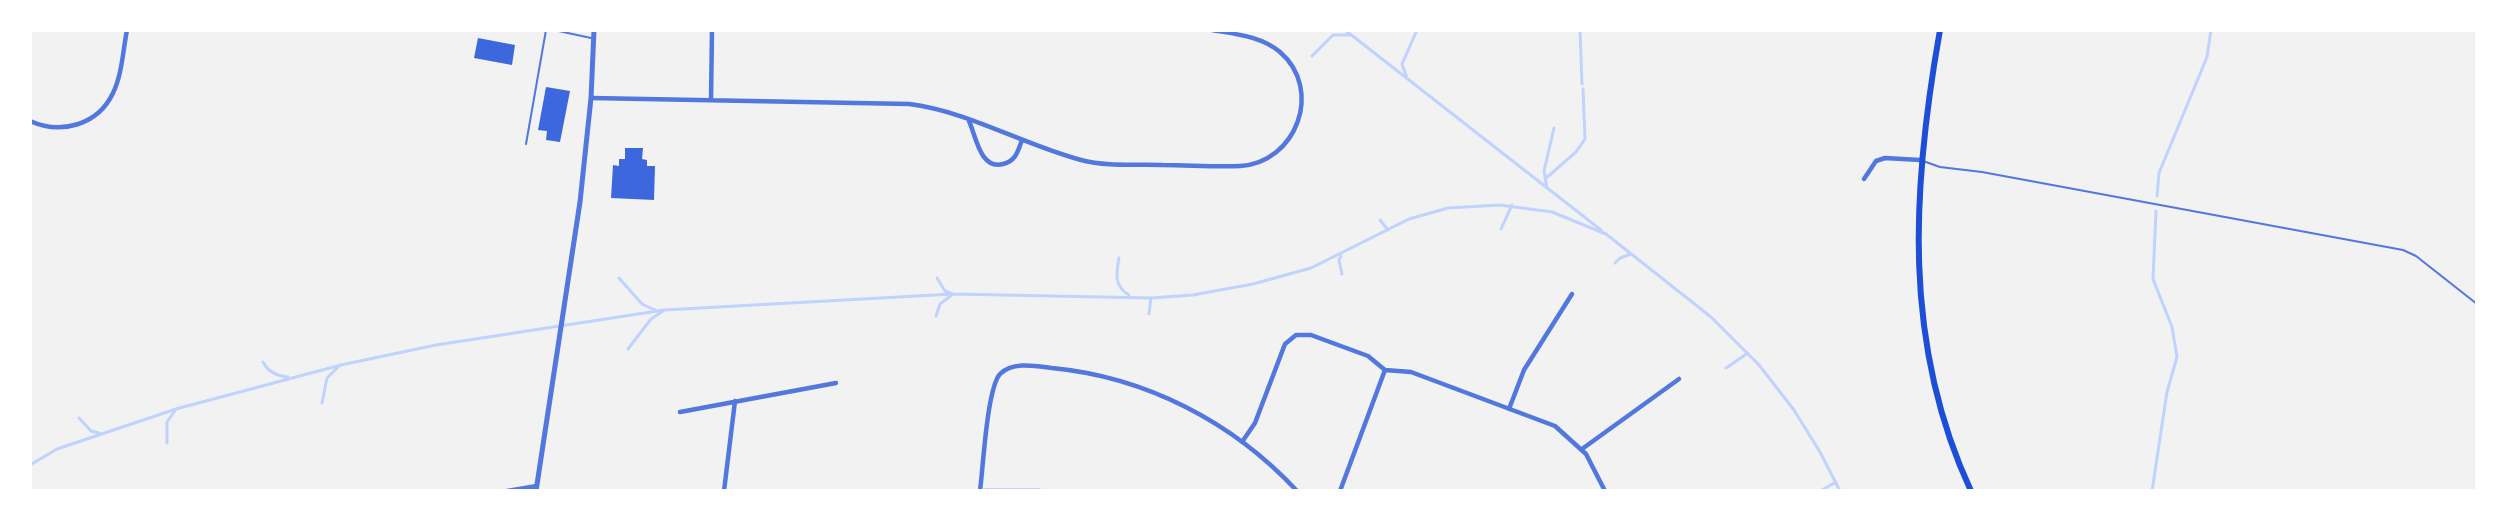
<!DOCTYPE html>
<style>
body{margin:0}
#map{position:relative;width:2507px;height:521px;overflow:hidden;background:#f2f2f2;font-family:Mulish,sans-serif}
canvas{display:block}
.frame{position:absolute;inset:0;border:32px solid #fff;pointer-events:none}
</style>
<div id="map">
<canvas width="2507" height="521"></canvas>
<div class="frame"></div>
</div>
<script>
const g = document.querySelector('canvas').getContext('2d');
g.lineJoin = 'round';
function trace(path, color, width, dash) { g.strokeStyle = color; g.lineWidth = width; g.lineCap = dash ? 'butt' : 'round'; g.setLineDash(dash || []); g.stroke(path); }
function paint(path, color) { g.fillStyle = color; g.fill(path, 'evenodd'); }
const stream = new Path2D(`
 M1345 30 1601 230
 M1580 30 1582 84
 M1312 56 1333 35H1349
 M1407 78 1402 64 1417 30
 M1545 179 1576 152 1585 139 1583 89
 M1547 188 1544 171 1554 128
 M2157 196 2159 173 2207 57 2211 30
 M1380 220 1388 230
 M1501 229 1512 205
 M1341 256 1339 260 1342 274
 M1119 258C1116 274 1114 286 1129 295
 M1615 263 1620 258 1631 254
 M619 278 642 304 655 310
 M1149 314 1151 298
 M936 316 940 304 953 294 945 291 937 278
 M628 349 651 319 663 311
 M263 362C268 372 277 376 288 377
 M1726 368 1748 353
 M322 403 327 378 340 365
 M79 418 91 431 99 433
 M167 443V422L176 409
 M30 465 57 449 176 409 341 365 436 345 664 310 953 294 1151 298 1193 295 1253 284 1311 268 1409 219 1448 208 1500 205 1552 212 1606 234 1711 317 1759 365 1794 410 1820 452 1840 491
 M1820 491 1836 482
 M2152 491 2167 392 2177 357 2172 327 2153 279 2156 211`);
const building = new Path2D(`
 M478 38 515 45 512 65 474 58Z
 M546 87 570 91 560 142 546 140 547 131 538 130Z
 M625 148H643L642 159 647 160V166H655L654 200 611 198 613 165 619 166V159H625Z`);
const service = new Path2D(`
 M554 30 591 38
 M526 144 546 30
 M1923 161 1940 167 1982 172 2403 250 2416 256 2477 304`);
const minor = new Path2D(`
 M591 98 909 104C967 111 1024 145 1081 160 1107 167 1136 164 1163 165 1188 165 1214 167 1240 166 1296 163 1324 90 1280 52 1261 36 1235 34 1212 30
 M711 100 712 30
 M30 121C61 135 98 125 113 93 122 75 123 50 127 30
 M969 121C976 136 980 170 1003 164 1016 161 1018 151 1022 140
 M1864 179 1876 161 1885 158 1920 160
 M1509 409 1524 370 1572 294
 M680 412 836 383
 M1242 442 1255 423 1285 344 1296 335H1311L1368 356 1385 370 1411 372 1555 426 1586 454 1605 491
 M1582 449 1679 379
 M507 491 537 486
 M724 491 735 401
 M980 491C983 469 987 388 1000 374 1013 361 1036 366 1052 368 1146 377 1233 422 1297 491
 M984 491H1040
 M1340 491 1385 370`);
const tertiary = new Path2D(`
 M536 491 580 202 591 98 594 30`);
const secondary = new Path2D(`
 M1940 30C1912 187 1902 343 1971 491`);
trace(stream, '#bfd3fe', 3);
paint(building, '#3d67dc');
trace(service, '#5277de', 2);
trace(minor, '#5277de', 4.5);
trace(tertiary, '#5277de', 5);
trace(secondary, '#1d4ed8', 6);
</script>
